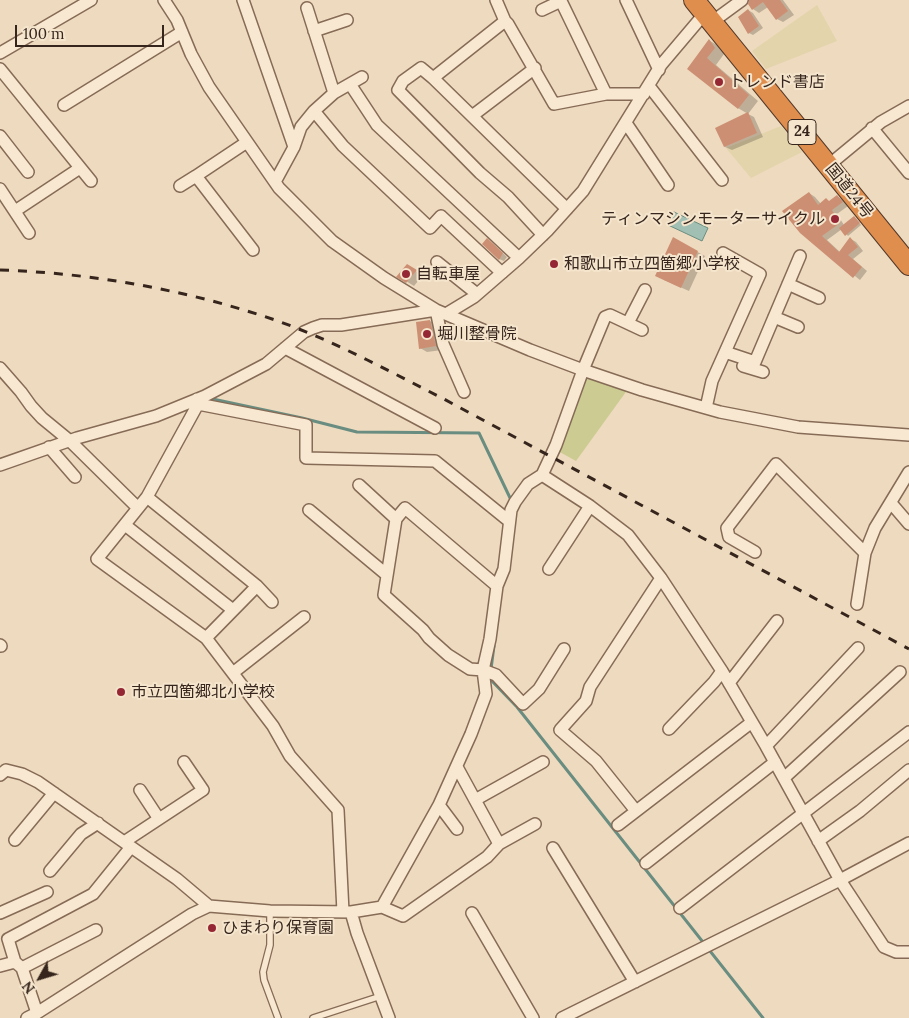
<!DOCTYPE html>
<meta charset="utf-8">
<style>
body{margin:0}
#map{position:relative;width:909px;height:1018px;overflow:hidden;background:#eedabe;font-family:Lora,serif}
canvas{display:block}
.north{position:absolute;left:15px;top:953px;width:50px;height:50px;-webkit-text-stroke:4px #f5e5cd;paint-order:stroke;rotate:231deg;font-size:14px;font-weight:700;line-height:20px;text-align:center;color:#35251c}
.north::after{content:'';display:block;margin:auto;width:18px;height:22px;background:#35251c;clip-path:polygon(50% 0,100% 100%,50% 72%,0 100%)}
.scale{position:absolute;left:15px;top:25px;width:149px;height:22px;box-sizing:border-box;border:2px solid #35251c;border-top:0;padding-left:6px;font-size:15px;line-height:18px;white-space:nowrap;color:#35251c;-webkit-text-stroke:4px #f5e5cd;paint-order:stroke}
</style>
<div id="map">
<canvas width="909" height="1018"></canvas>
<div class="north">N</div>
<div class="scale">100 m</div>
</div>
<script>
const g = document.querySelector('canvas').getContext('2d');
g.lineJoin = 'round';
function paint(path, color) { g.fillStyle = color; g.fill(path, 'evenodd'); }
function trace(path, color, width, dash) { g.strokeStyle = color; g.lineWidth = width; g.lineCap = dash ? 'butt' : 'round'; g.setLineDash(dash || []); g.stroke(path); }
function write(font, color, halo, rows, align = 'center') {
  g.font = font + ' Lora,"Noto Sans JP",serif'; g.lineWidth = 4; g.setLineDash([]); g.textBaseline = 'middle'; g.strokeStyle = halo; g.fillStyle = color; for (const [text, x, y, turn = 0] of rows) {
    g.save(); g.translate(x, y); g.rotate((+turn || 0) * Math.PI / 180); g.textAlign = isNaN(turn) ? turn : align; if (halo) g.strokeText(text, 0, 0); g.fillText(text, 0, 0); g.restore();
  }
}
const farmland = new Path2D(`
 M817 5 837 41 766 69 752 51Z
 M781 126 802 152 751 178 726 148Z`);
const green = new Path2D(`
 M587 377 628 389 576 461 558 451Z`);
const water = new Path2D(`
 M674 212 708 228 702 241 668 225Z`);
const shadow = new Path2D(`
 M754 0H783L794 15 783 22 777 19 768 7 759 13 753 9Z
 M748 10 753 13 763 28 753 35 749 33Z
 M710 41 719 46 724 54 716 65 758 101 748 114 754 117 763 137 732 150 725 147 717 128 748 114 738 108 689 69Z
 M809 193 815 197 821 204 830 202 837 196 843 200 848 206 837 214 844 225 856 219 861 225 848 236 842 229 827 240 840 252 851 239 856 242 863 251 853 259 867 271 860 280 801 233Z
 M673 239 705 256 689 291 664 280Z
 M492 243 507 257 504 261 499 259Z
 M414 270 423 275 414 286 398 276Z
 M430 321 437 325 442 350 427 352 420 348Z`);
const stream = new Path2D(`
 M208 398 302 418 357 432 479 433 512 502
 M491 669 494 646
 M490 675V679L517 707 763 1018`);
const building = new Path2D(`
 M749 0H780L788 11 776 20 763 2 752 10 748 4Z
 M748 9 759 26 748 34 738 17Z
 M709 39 715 48 707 58 749 95 738 109 687 69Z
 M748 112 757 133 724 147 715 128Z
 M809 192 818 205 826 198 829 201 837 195 843 202 832 210 840 223 822 236 839 252 850 237 858 247 848 255 862 267 853 278 800 233 782 211Z
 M854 216 860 223 845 236 839 228Z
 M673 237 698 251 681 288 655 276Z
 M487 238 503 253 499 260 482 244Z
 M407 264 417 270 406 283 396 277Z
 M430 320 436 346 419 349 416 322Z`);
const lane = new Path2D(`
 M270 911V945L263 972 264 980 278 1018
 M313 1018 381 996`);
const street = new Path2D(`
 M164 0 177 20 191 54 209 87 279 188 332 241 384 278 436 310 530 350 583 370 642 390 720 412 798 427 909 435
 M243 0 294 147
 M496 0 505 21 433 78 421 68 403 81 398 90 480 173 508 197 543 235
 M626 0 659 70
 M307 8 334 93
 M542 10 561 1 606 94
 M505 21 508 24 554 104 606 94H644
 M712 22 742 0
 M314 31 347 20
 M0 53 91 0
 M0 69 91 181
 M433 78 567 209
 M350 84 377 125 519 258
 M649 86 722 180
 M64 105 182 32
 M314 111 343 146 430 228 441 216 502 273
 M472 116 535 68
 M626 123 668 185
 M872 128 909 173
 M0 136 28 172
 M247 142 196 176 253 250
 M829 165 881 122 909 106
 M275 182 294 147 301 127 314 111 334 93 362 77
 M180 186 196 176
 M0 189 29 233
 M15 211 80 168
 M437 262 477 294
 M788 284 819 298
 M436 310 443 344 464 392
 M446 314 474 297 519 258 547 231 583 191 661 65 705 13
 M774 317 798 327
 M628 323 645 290
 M285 348 435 428
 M725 352 755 362 800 256
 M743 366 763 372
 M0 368 21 392 31 406 42 418 70 441 138 508
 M197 399 198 404 147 497 97 559 206 638 273 726 290 756 338 810 343 912
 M198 404 306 425V458L435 461 509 521
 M706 408 712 381 760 274 723 253
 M49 447 75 477
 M0 465 77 438 156 416 205 396 266 364 304 332 313 328 322 325H341L436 310
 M542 475 590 506 628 535 661 578 722 671 766 746 840 880 884 947 896 952H909
 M359 485 396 519
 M147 497 257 586 272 602
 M891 503 909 524
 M309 510 387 575
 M125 525 233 610
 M755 552 729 537 727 528 776 464 865 553
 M549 569 590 506
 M497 586 405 508 396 519 384 595 423 630 429 638 448 655 470 669 483 670 496 675 523 704 539 689 564 649
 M857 604 865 553 875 528 909 472
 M206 638 257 586
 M0 645 1 646
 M234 672 304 617
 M729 683 777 621
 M669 729 714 682 722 671
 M766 746 858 648
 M457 767 499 844 535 824
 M0 775 6 770 22 774 38 782 177 879 209 906
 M784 778 900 672
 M140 790 159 819
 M475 800 543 762
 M439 805 457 829
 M636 811 596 761 560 730 586 701 590 687 661 578
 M618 825 752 722
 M15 840 54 793
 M818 841 860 811 909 770
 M124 842 203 790 184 762
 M553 848 635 982
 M646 863 775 762
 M50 871 81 834 98 823
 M382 907 403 916 487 857 499 844
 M680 908 909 732
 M351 912 357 933 389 1018
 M0 913 47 892
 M472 913 533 1018
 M0 966 15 962
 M22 968 96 930
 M37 1013 22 968 15 962 8 939 93 894 131 847
 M27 1018 37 1013 192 914 209 906 270 911 351 912 382 907 439 805 471 734 486 694 483 670 490 639 497 586 504 569 511 510 515 502 528 484 542 475 556 445 583 370 605 317 610 315 642 330
 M562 1018 840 880 909 843`);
const highway = new Path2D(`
 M694 0 909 265`);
const rail = new Path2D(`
 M0 270C88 273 176 288 260 315 323 335 383 368 442 398L909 649`);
const markers = [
 [719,82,5,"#952734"],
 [835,219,5,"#952734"],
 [554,264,5,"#952734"],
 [406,274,5,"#952734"],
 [427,334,5,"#952734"],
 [121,692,5,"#952734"],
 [212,928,5,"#952734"]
];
const shields = [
 [802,132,28]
];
const shieldNames = [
 ["24",802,132]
];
const poiNames = [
 ["トレンド書店",729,82],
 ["ティンマシンモーターサイクル",825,219,"right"],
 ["和歌山市立四箇郷小学校",564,264],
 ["自転車屋",416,274],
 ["堀川整骨院",437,334],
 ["市立四箇郷北小学校",131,692],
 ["ひまわり保育園",222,928]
];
const streetNames = [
 ["国道24号",849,191,51]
];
paint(farmland, '#e3d4ab');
paint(green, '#cbcb92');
paint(water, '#a1bfb3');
trace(water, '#698d80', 1);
paint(shadow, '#0003');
trace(stream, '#698d80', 3);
paint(building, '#cc8f73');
trace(lane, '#866b57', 8);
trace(street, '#866b57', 14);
trace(highway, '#533a2b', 22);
trace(lane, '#f9e8d1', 5.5);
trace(street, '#f9e8d1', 11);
trace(highway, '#df8e4d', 20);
trace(rail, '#35251c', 3, [9, 9]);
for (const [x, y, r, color] of markers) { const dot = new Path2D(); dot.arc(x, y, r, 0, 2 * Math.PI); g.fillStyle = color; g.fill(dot); trace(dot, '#f5e5cd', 2); }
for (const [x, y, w] of shields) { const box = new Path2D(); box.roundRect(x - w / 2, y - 12.5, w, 25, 4); g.fillStyle = '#f5e5cd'; g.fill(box); trace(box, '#35251c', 1); }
write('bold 15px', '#35251c', null, shieldNames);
write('16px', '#35251c', '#f5e5cd', poiNames, 'left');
write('16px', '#35251c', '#f5e5cd', streetNames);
</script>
